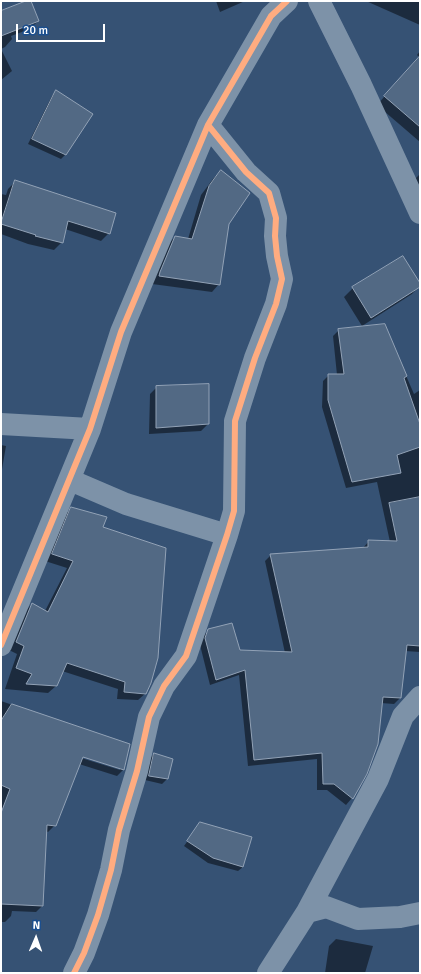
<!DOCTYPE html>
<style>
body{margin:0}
#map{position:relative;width:421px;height:974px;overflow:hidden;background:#365274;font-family:Signika,sans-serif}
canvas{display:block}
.frame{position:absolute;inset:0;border:2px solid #fff;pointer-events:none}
.north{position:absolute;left:16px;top:918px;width:40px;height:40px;-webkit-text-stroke:3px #1b4f8f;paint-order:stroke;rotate:2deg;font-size:11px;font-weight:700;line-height:16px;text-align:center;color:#fff}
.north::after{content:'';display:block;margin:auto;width:14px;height:18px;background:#fff;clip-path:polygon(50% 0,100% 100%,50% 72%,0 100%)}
.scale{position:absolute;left:16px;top:24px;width:89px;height:18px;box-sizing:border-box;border:2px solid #fff;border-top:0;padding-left:5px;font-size:12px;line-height:14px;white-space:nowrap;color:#fff;-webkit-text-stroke:3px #1b4f8f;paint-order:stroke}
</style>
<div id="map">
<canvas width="421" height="974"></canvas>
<div class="frame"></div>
<div class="north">N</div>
<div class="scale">20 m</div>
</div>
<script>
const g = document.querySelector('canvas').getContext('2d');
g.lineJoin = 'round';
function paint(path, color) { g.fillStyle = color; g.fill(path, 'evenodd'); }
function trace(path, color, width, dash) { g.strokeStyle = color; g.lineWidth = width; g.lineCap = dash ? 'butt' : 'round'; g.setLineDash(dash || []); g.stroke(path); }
const shadow = new Path2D(`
 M30 1 38 21 30 29 11 36 12 39 5 47 1 49V12Z
 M216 1H245L220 12Z
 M366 1H420V25Z
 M1 49 12 71 1 80Z
 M420 51V142L377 105 419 57 417 55Z
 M56 92 92 114 65 155 61 159 28 144 52 96Z
 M221 171 228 224 219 284 212 292 152 284 167 245 175 237 188 239 201 195 213 179Z
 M420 174V193L412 182Z
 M16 181 109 233 101 241 65 229 62 242 54 250 28 244 1 234V194L6 195 8 189Z
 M420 285 412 294 362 326 344 297 353 288Z
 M384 325 414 394 420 390V652L405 651 400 698 394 704 381 703 366 773 352 798 346 805 327 790H317V759L248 766 239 675 210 685 200 645 202 637 209 630 239 651 285 653 265 561 271 555 363 548 369 541 390 542 377 482 346 488 322 407 323 381 329 375H337L333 336 339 330Z
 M157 387 208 424 201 431 149 434 150 394Z
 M1 445 6 446 1 475Z
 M72 508 102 528 146 693 138 700 117 699 118 689 62 671 56 686 48 693 5 689 17 654 9 650 25 611 32 604 45 611 67 568 45 561 64 515Z
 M1 701 129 745 123 770 117 776 79 764 55 825 48 832 46 831 42 906 36 912 12 911 11 916 5 922H1ZM79 755 120 768V770L78 757Z
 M154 754 172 760 167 779 162 784 145 780 150 758Z
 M200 824 243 867 238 871 208 863 184 846Z
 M336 939 373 946 365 973H325L329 946Z`);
const building = new Path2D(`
 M26 1H31L39 21 1 36V11Z
 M420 56V127L384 96Z
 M56 90 93 114 66 155 32 139Z
 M221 170 250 193 229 224 220 285 159 276 160 272 175 236 192 239 209 186Z
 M15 180 116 213 110 234 68 221 63 243 35 236 36 235 1 224Z
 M403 256 420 283V287L371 318 352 287Z
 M385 324 407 376 404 378 420 424V447L397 455 401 473 352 482 328 400V374H344L338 329Z
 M209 384V424L156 428V386Z
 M420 497V646L407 645 401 698 383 697 378 744 367 774 353 799 334 784H323L322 753 254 760 245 670 216 680 205 638 208 629 232 623 240 650 292 652 270 554 368 547V540L397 541 389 503Z
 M71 507 107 517 103 527 166 548 158 658 151 683 146 694 124 692 125 682 67 663 57 686 26 684 32 674 16 668 24 646 16 642 32 603 48 612 73 561 52 554Z
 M12 704 130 744 124 770 83 757 56 826 47 825 43 906 1 904V813L10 789 1 785V721Z
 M154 753 173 759 168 779 149 776Z
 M200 822 252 837 243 867 213 858 187 841Z`);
const minor = new Path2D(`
 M319 1 361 85 420 213
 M1 424 90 429
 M70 480 126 504 227 535
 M1 645 90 429 121 332 208 125 271 16 287 1
 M307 912 326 907 358 919 400 917 420 913
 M74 973 84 953 98 915 111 870 119 830 137 771 149 717 164 686 186 656 227 535 234 511 235 421 255 358 276 304 282 279 277 256 275 236 276 218 269 193 246 172 208 125
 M268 973 307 912 378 779 403 716 420 697`);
const cycleway = new Path2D(`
 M1 645 90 429 121 332 208 125 271 16 287 1
 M74 973 84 953 98 915 111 870 119 830 137 771 149 717 164 686 186 656 227 535 234 511 235 421 255 358 276 304 282 279 277 256 275 236 276 218 269 193 246 172 208 125`);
paint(shadow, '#0007');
paint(building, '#526984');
trace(building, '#92a2b6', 1);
trace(minor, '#7d92a8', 22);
trace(cycleway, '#ffac80', 6);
</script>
